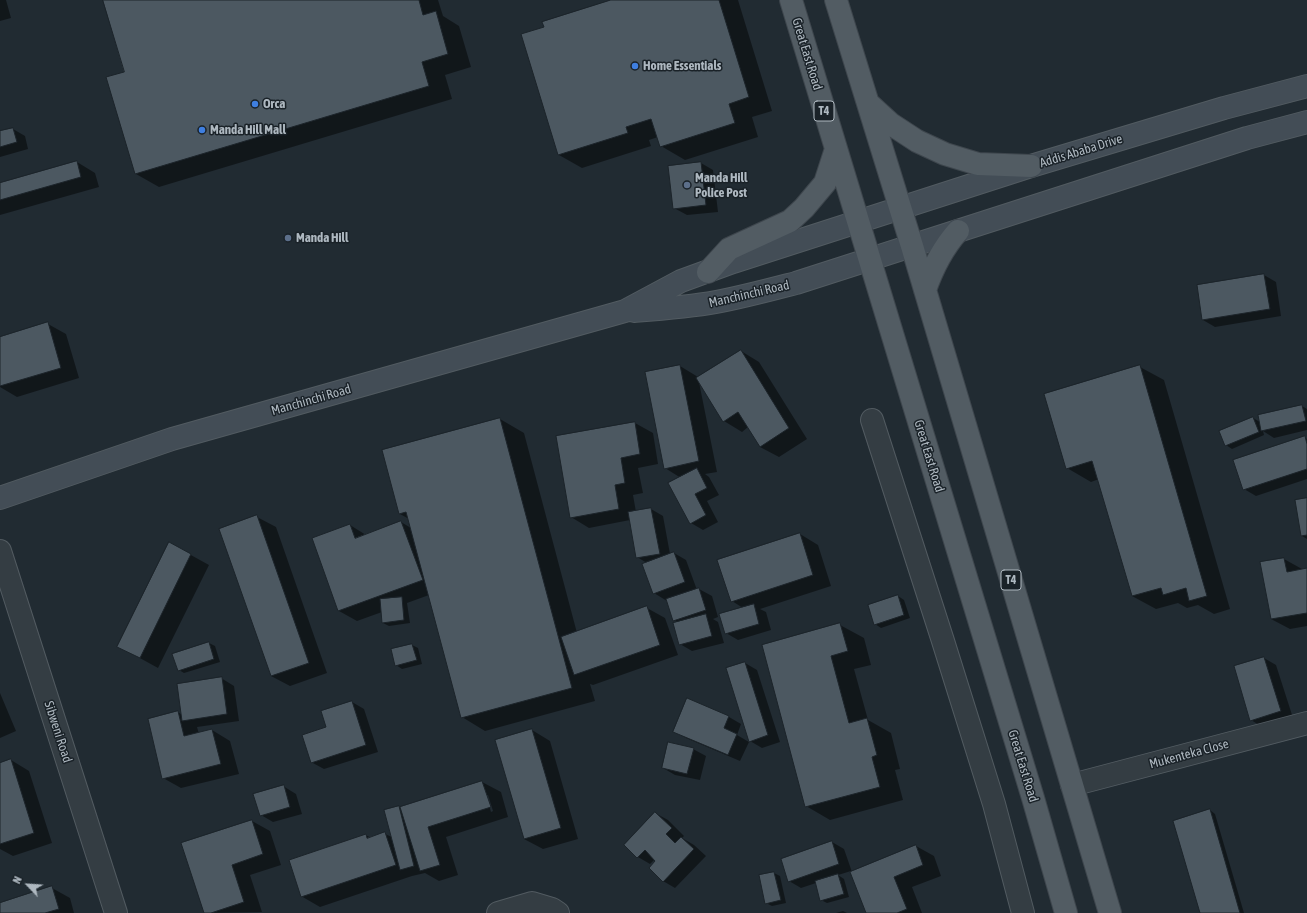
<!DOCTYPE html>
<style>
body{margin:0}
#map{position:relative;width:1307px;height:913px;overflow:hidden;background:#212b32;font-family:"Asap Condensed",sans-serif}
canvas{display:block}
.north{position:absolute;left:8px;top:865px;width:40px;height:40px;-webkit-text-stroke:3px #1a2228;paint-order:stroke;rotate:295deg;font-size:11px;font-weight:700;line-height:16px;text-align:center;color:#aeb8c0}
.north::after{content:'';display:block;margin:auto;width:14px;height:18px;background:#aeb8c0;clip-path:polygon(50% 0,100% 100%,50% 72%,0 100%)}
</style>
<div id="map">
<canvas width="1307" height="913"></canvas>
<div class="north">N</div>
</div>
<script>
const g = document.querySelector('canvas').getContext('2d');
g.lineJoin = 'round';
function paint(path, color) { g.fillStyle = color; g.fill(path, 'evenodd'); }
function trace(path, color, width, dash) { g.strokeStyle = color; g.lineWidth = width; g.lineCap = dash ? 'butt' : 'round'; g.setLineDash(dash || []); g.stroke(path); }
function write(font, color, halo, rows, align = 'center') {
  g.font = font + ' "Asap Condensed",sans-serif'; g.lineWidth = 3; g.setLineDash([]); g.textBaseline = 'middle'; g.strokeStyle = halo; g.fillStyle = color; for (const [text, x, y, turn = 0] of rows) {
    g.save(); g.translate(x, y); g.rotate((+turn || 0) * Math.PI / 180); g.textAlign = isNaN(turn) ? turn : align; if (halo) g.strokeText(text, 0, 0); g.fillText(text, 0, 0); g.restore();
  }
}
const shadow = new Path2D(`
 M0 0H6L11 18 0 21Z
 M104 0H438L443 16 459 26 471 67 445 75 452 99 159 187 136 174 125 73Z
 M615 0H738L772 111 752 117 758 137 685 160 661 146 658 137 649 140 651 146 582 168 559 155 545 28Z
 M13 129 25 136 28 149 0 157V132Z
 M77 162 95 173 99 187 0 215V184Z
 M701 163 713 170 718 212 687 215 674 208Z
 M1264 275 1276 282 1281 316 1215 327 1203 320Z
 M48 324 66 334 79 378 17 397 0 387V338Z
 M741 351 759 362 807 439 779 457 760 447 748 427 742 432 724 421 699 382 717 472 705 474 709 477 719 495 707 501 718 522 703 530 691 523 681 478 665 468 680 366 698 377V378Z
 M1140 367 1164 380 1230 609 1214 614 1198 605 1187 608 1178 603 1156 609 1132 596 1099 479 1091 482 1067 468Z
 M1302 406 1307 409V430L1274 438 1263 431 1264 435 1232 449 1226 445 1253 418 1260 422Z
 M500 419 524 433 577 633 647 608 665 618 678 655 593 685 590 684 595 701 485 731 462 717 429 595 407 603 410 623 389 626 383 623 382 612 357 621 339 611 313 539 350 525 366 535 401 522 411 528 409 519 400 514Z
 M635 423 653 433 658 464 638 468 643 493 633 495 636 512 651 509 663 516 670 554 674 553 686 560 697 590 699 589 712 596 718 617 713 619 718 622 724 643 692 651 680 644 678 622 674 620 667 601 654 593 647 563 637 557 630 520 589 528 571 517Z
 M1304 437 1307 439V479L1256 496 1244 489Z
 M1307 499V539L1302 536Z
 M257 517 276 527 327 673 290 686 271 676Z
 M800 534 818 545 831 586 760 609 766 612 771 630 738 640 726 633 743 608 732 601Z
 M169 543 209 565 158 668 118 646Z
 M1284 559 1302 569H1307V626L1290 629 1271 619Z
 M898 596 904 600 910 618 881 628 875 624Z
 M840 625 864 638 871 665 854 669 868 720 891 733 900 769 895 770 903 800 830 820 806 806 763 646Z
 M209 643 215 646 220 662 184 673 179 670Z
 M412 645 418 648 422 664 402 669 396 665 392 650Z
 M1264 658 1276 665 1293 718 1264 728 1251 720Z
 M745 663 757 670 780 742 762 748 750 741Z
 M221 678 234 686 239 721 197 727 199 734 212 730 230 741 239 774 181 788 163 778 178 712 182 715Z
 M0 693 16 731 0 738Z
 M688 700 729 717 741 724 737 735 749 742 740 761 686 738 674 731Z
 M352 702 364 709 378 752 324 769 311 762 328 727Z
 M532 730 550 741 578 839 543 849 524 839Z
 M693 749 706 756 700 780 675 775 663 768Z
 M11 760 29 771 52 843 13 856 0 849V764Z
 M482 782 501 792 508 817 446 837 458 875 439 881 425 873 412 876 320 907 301 896 366 835 371 838 385 834 392 837 399 807 400 808ZM486 795H488L493 811 491 812Z
 M283 786 296 794 302 814 273 822 261 815Z
 M1210 810 1215 814 1244 913H1202Z
 M655 813 668 820 684 836 682 838 694 845 706 856 675 888 663 881 655 859 650 864 638 857Z
 M252 821 270 831 281 865 250 875 262 912 205 913Z
 M832 842 844 849 852 872 916 846 934 856 941 876 912 887 922 913H867L851 871 838 875 844 879 849 897 827 903 821 900 816 883 801 888 789 881Z
 M774 873 780 876 786 903 772 906 766 903Z
 M52 888 70 898 74 913H0V904Z
 M843 911 847 913H836Z`);
const building = new Path2D(`
 M103 0H419L423 15 436 11 448 54 422 62 429 86 135 174 106 77 124 72Z
 M611 0H719L749 97 729 104 735 123 660 147 651 119 626 127 628 133 558 155 521 34 544 27 542 22Z
 M13 128 17 142 0 147V131Z
 M77 161 81 177 0 200V183Z
 M701 162 706 205 673 209 668 166Z
 M1264 274 1270 309 1202 320 1197 285Z
 M48 322 61 368 0 386V337Z
 M741 350 789 428 760 447 738 412 723 422 696 378Z
 M680 365 699 461 664 469 645 372Z
 M1140 365 1207 596 1189 601 1186 588 1163 595 1161 588 1132 596 1092 461 1066 469 1044 394Z
 M1302 405 1306 421 1261 431 1258 415Z
 M1253 417 1259 432 1225 446 1219 431Z
 M500 418 572 688 461 718 406 512 399 514 382 450Z
 M635 422 640 454 621 458 625 483 615 485 619 509 570 518 556 436Z
 M1305 436 1307 444V469L1243 490 1233 460Z
 M697 468 707 488 695 494 706 515 690 524 668 483Z
 M1307 498V535L1301 536 1295 500Z
 M651 508 660 554 636 558 628 512Z
 M257 515 309 663 271 676 219 529Z
 M401 521 423 580 338 611 312 538 350 524 355 538Z
 M800 533 813 575 731 602 717 560Z
 M169 542 191 554 140 658 117 647Z
 M674 552 685 582 653 594 642 564Z
 M1284 558 1287 572 1307 568V613L1271 619 1260 562Z
 M699 588 706 610 673 621 666 599Z
 M898 595 904 615 874 625 868 605Z
 M402 597 404 620 382 623 380 599Z
 M754 604 759 624 725 634 719 614Z
 M647 606 660 645 574 675 561 637Z
 M706 614 712 636 679 645 673 623Z
 M840 623 848 651 831 656 849 723 867 718 877 755 872 757 880 787 805 807 762 645Z
 M209 642 214 659 178 671 172 654Z
 M412 644 417 660 395 666 391 649Z
 M1264 657 1281 711 1250 721 1234 666Z
 M745 662 768 735 749 742 726 668Z
 M222 677 227 714 182 721 177 684Z
 M687 698 729 716 724 728 737 734 728 755 673 732Z
 M352 701 366 745 311 763 302 735 326 727 321 711Z
 M178 711 184 736 212 729 221 764 162 779 148 719Z
 M532 729 561 828 524 839 495 740Z
 M668 742 694 748 687 774 662 768Z
 M11 759 34 833 0 844V763Z
 M482 781 491 807 428 827 440 865 420 871 400 807Z
 M284 785 290 807 260 816 253 794Z
 M399 806 414 866 400 870 384 810Z
 M1210 809 1240 913H1200L1173 821Z
 M655 812 672 828 666 834 675 843 681 837 694 849 663 882 649 868 655 861 645 850 637 858 624 845Z
 M252 820 263 854 232 865 244 902 211 913H204L181 843Z
 M385 832 396 865 301 897 289 860 366 834 367 838Z
 M832 841 839 864 788 882 781 859Z
 M916 845 923 865 894 877 907 909 897 913H866L850 872Z
 M774 872 781 900 765 904 759 875Z
 M838 874 844 894 820 901 815 881Z
 M52 886 59 909 45 913H0V903Z`);
const street = new Path2D(`
 M872 420 943 641 994 804 1023 913
 M0 551 116 913
 M1072 785 1307 723
 M498 913 532 903 552 909 558 913`);
const secondary = new Path2D(`
 M634 311C661 309 689 307 716 302 743 297 769 290 796 283L1247 138 1307 122
 M0 498 172 439 625 311 681 281 733 262 1031 166 1224 108 1307 86`);
const primary = new Path2D(`
 M791 0 1033 798 1066 913
 M836 0 912 246 1110 913
 M868 103 891 124 917 141 945 154 978 164 1031 166
 M708 272 729 249 790 221 804 208 825 183 836 149
 M925 290C933 267 942 249 958 231`);
const markers = [
 [635,66,4,"#3f7fe0"],
 [255,104,4,"#3f7fe0"],
 [202,130,4,"#3f7fe0"],
 [687,185,4,"#5c6f8a"],
 [288,238,4,"#5c6f8a"]
];
const shields = [
 [824,111,20],
 [1011,580,20]
];
const shieldNames = [
 ["T4",824,111],
 ["T4",1011,580]
];
const streetNames = [
 ["Great East Road",807,54,73],
 ["Addis Ababa Drive",1081,151,-17],
 ["Manchinchi Road",749,294,-13],
 ["Manchinchi Road",311,400,-16],
 ["Great East Road",929,456,73],
 ["Sibweni Road",58,732,72],
 ["Mukenteka Close",1189,754,-15],
 ["Great East Road",1023,766,73]
];
const poiNames = [
 ["Home Essentials",643,66],
 ["Orca",263,104],
 ["Manda Hill Mall",210,130],
 ["Manda Hill",695,178],
 ["Police Post",695,193],
 ["Manda Hill",296,238]
];
paint(shadow, '#0007');
paint(building, '#4c5861');
trace(building, '#1c242a', 1);
trace(street, '#525b61', 24);
trace(secondary, '#525b61', 24);
trace(primary, '#3e464d', 24);
trace(street, '#343d43', 22);
trace(secondary, '#434d56', 22);
trace(primary, '#525c63', 22);
for (const [x, y, r, color] of markers) { const dot = new Path2D(); dot.arc(x, y, r, 0, 2 * Math.PI); g.fillStyle = color; g.fill(dot); trace(dot, '#1a2228', 1.5); }
for (const [x, y, w] of shields) { const box = new Path2D(); box.roundRect(x - w / 2, y - 10, w, 20, 3); g.fillStyle = '#1a2228'; g.fill(box); trace(box, '#aeb8c0', 1); }
write('bold 12px', '#aeb8c0', null, shieldNames);
write('13px', '#aeb8c0', '#1a2228', streetNames);
write('bold 13px', '#aeb8c0', '#1a2228', poiNames, 'left');
</script>
